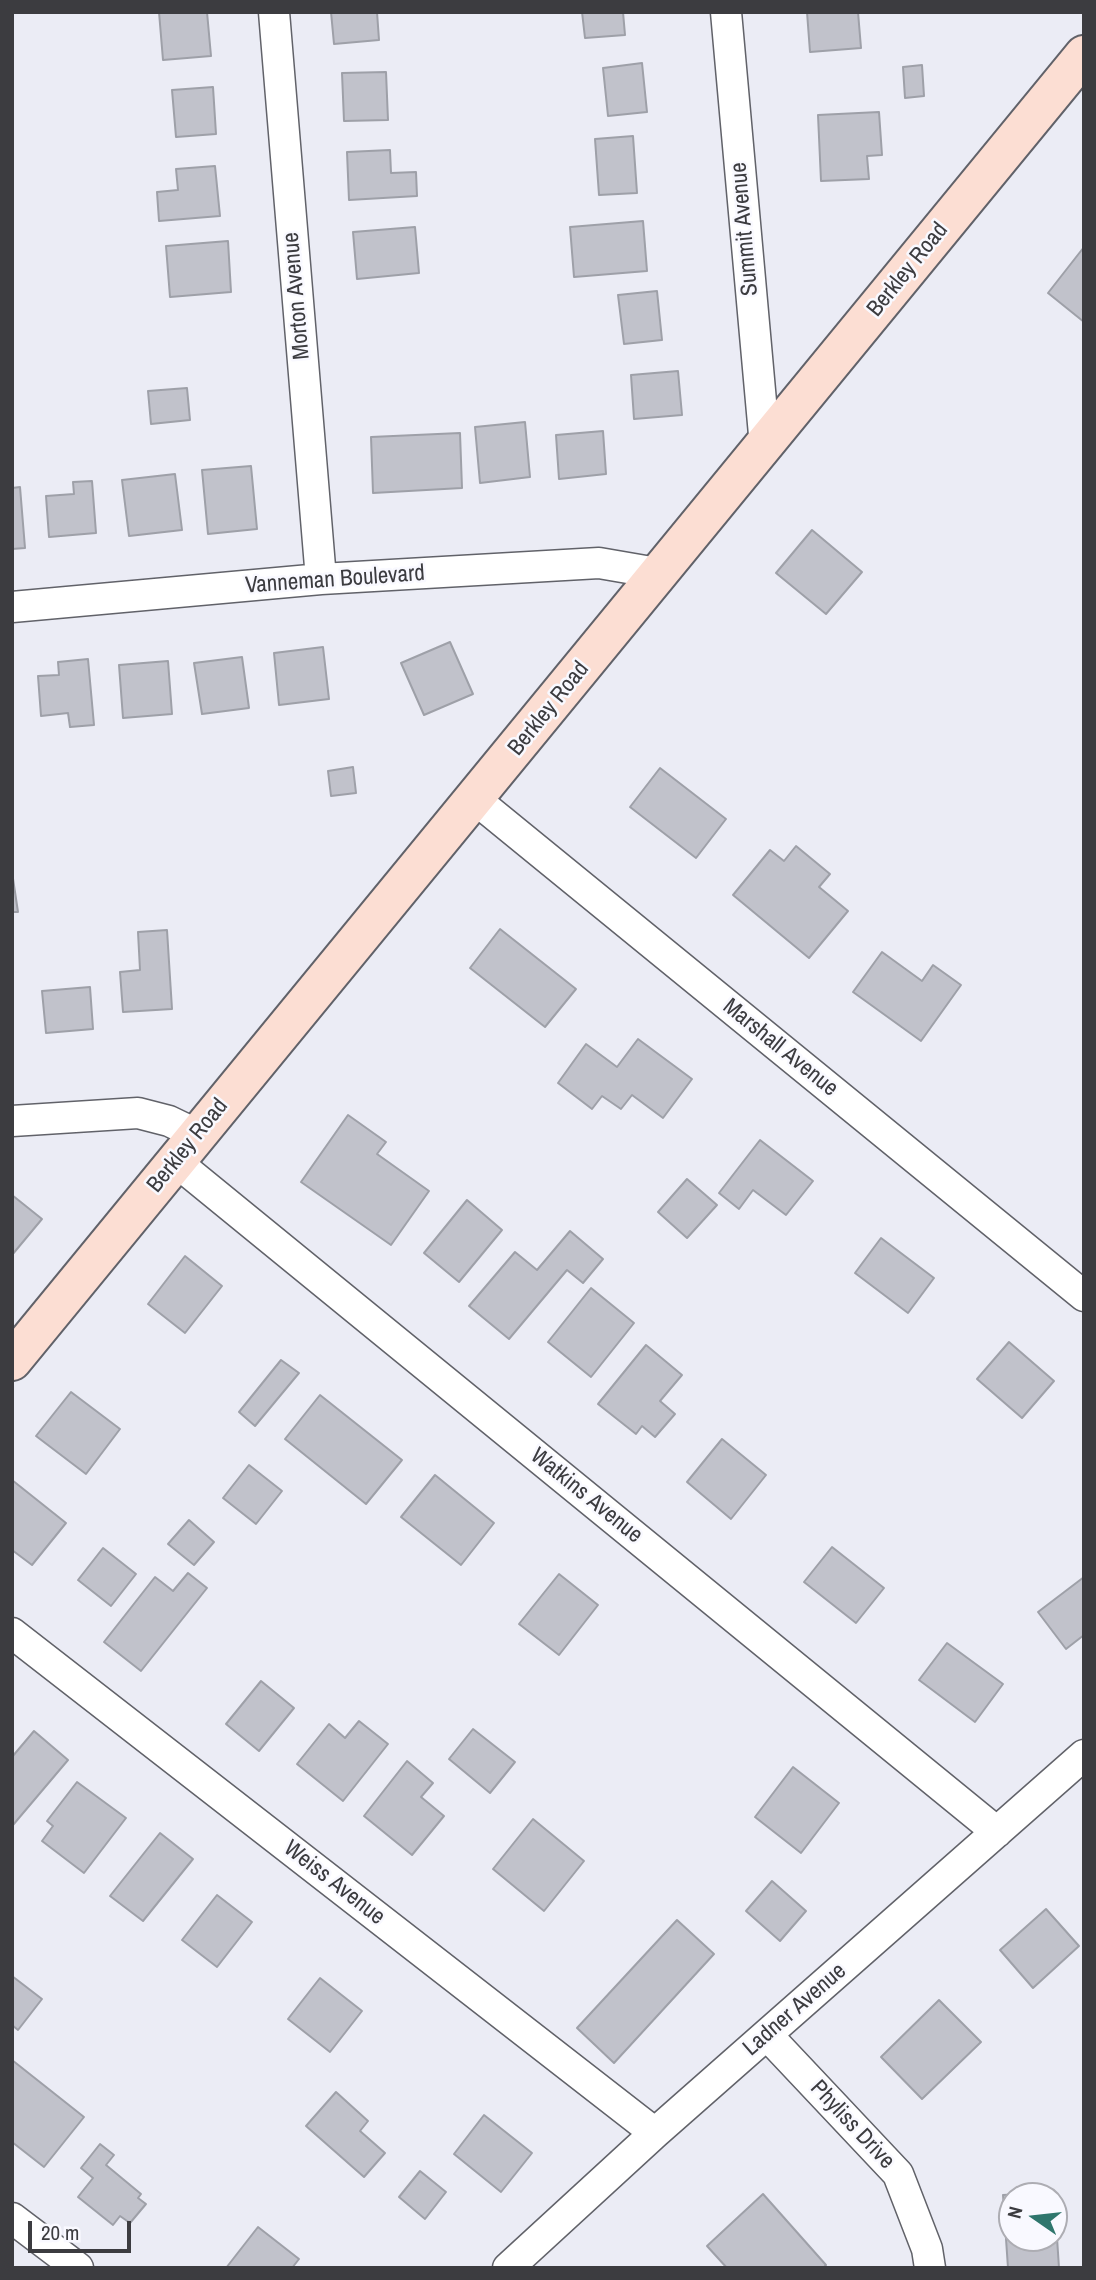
<!DOCTYPE html>
<style>
body{margin:0}
#map{position:relative;width:1096px;height:2280px;overflow:hidden;background:#ebecf5;font-family:"Archivo Narrow",sans-serif}
canvas{display:block}
.frame{position:absolute;inset:0;border:14px solid #3c3c40;pointer-events:none}
.north{position:absolute;left:998px;top:2182px;width:70px;height:70px;box-sizing:border-box;background:#f9f9ff;border:2px solid #adadb3;border-radius:50%;rotate:284deg;font-size:19px;font-weight:700;line-height:28px;text-align:center;color:#3c3c40}
.north::after{content:'';display:block;margin:auto;width:24px;height:32px;background:#2f766d;clip-path:polygon(50% 0,100% 100%,50% 72%,0 100%)}
.scale{position:absolute;left:28px;top:2221px;width:103px;height:32px;box-sizing:border-box;border:4px solid #3c3c40;border-top:0;padding-left:9px;font-size:21px;line-height:24px;white-space:nowrap;color:#3c3c40;-webkit-text-stroke:5px #f9f9ff;paint-order:stroke}
</style>
<div id="map">
<canvas width="1096" height="2280"></canvas>
<div class="frame"></div>
<div class="north">N</div>
<div class="scale">20 m</div>
</div>
<script>
const g = document.querySelector('canvas').getContext('2d');
g.lineJoin = 'round';
function paint(path, color) { g.fillStyle = color; g.fill(path, 'evenodd'); }
function trace(path, color, width, dash) { g.strokeStyle = color; g.lineWidth = width; g.lineCap = dash ? 'butt' : 'round'; g.setLineDash(dash || []); g.stroke(path); }
function write(font, color, halo, rows, align = 'center') {
  g.font = font + ' "Archivo Narrow",sans-serif'; g.lineWidth = 5; g.setLineDash([]); g.textBaseline = 'middle'; g.strokeStyle = halo; g.fillStyle = color; for (const [text, x, y, turn = 0] of rows) {
    g.save(); g.translate(x, y); g.rotate((+turn || 0) * Math.PI / 180); g.textAlign = isNaN(turn) ? turn : align; if (halo) g.strokeText(text, 0, 0); g.fillText(text, 0, 0); g.restore();
  }
}
const building = new Path2D(`
 M159 12H207L211 56 163 60Z
 M331 12H377L379 40 334 44Z
 M582 12H623L625 35 585 38Z
 M807 12H858L861 48 810 52Z
 M642 63 647 112 608 116 603 68Z
 M922 65 924 96 905 98 903 67Z
 M386 72 388 120 344 121 342 73Z
 M213 87 216 134 176 137 172 90Z
 M879 112 882 155 867 156 869 179 821 181 818 115Z
 M633 136 637 193 599 195 595 139Z
 M390 150 391 173 416 172 417 196 349 200 347 152Z
 M215 166 220 216 159 221 157 192 178 190 176 169Z
 M643 221 647 271 574 277 570 227Z
 M415 227 419 273 357 279 353 232Z
 M228 241 231 292 170 297 166 246Z
 M1084 247V322L1048 293Z
 M657 291 662 340 624 344 618 295Z
 M678 371 682 415 634 419 631 375Z
 M187 388 190 420 151 424 148 391Z
 M525 422 530 477 480 483 475 427Z
 M603 431 606 474 559 479 556 435Z
 M460 433 462 488 373 493 371 437Z
 M251 466 257 529 208 534 202 470Z
 M175 474 182 530 129 536 122 480Z
 M92 481 96 533 49 537 46 496 74 494 73 482Z
 M20 487 25 548 12 549V488Z
 M812 530 862 572 826 614 776 573Z
 M450 642 473 694 424 715 401 663Z
 M323 647 329 699 279 705 274 653Z
 M242 657 249 708 202 714 194 663Z
 M88 659 94 725 70 727 68 713 41 716 38 676 59 675 58 662Z
 M168 661 172 714 123 718 119 665Z
 M353 767 356 793 331 796 328 771Z
 M660 768 726 819 696 858 630 807Z
 M796 846 830 874 819 887 848 911 809 958 733 895 770 850 784 861Z
 M12 872 18 912H12Z
 M500 929 576 989 545 1027 470 968Z
 M167 930 172 1009 123 1012 120 972 140 970 138 932Z
 M882 952 922 981 933 965 961 985 921 1041 853 992Z
 M90 987 93 1029 46 1033 42 991Z
 M638 1039 692 1079 663 1118 632 1095 621 1109 602 1096 592 1109 558 1083 586 1044 617 1067Z
 M348 1115 386 1142 377 1154 429 1191 391 1245 301 1182Z
 M760 1140 813 1181 786 1215 753 1190 739 1209 719 1193Z
 M687 1179 717 1205 687 1238 658 1212Z
 M12 1195 42 1219 12 1255Z
 M467 1200 502 1230 459 1282 424 1253Z
 M570 1231 603 1259 583 1283 567 1270 509 1339 469 1306 515 1252 537 1270Z
 M881 1238 934 1278 908 1313 855 1273Z
 M185 1256 222 1286 185 1333 148 1304Z
 M591 1288 634 1323 591 1377 548 1342Z
 M1009 1342 1054 1381 1022 1418 977 1379Z
 M646 1345 682 1375 660 1401 675 1414 655 1437 642 1426 636 1434 598 1404Z
 M281 1360 299 1373 255 1426 239 1412Z
 M71 1392 120 1429 86 1474 36 1436Z
 M320 1395 402 1460 366 1504 285 1439Z
 M722 1439 766 1475 731 1519 687 1482Z
 M249 1465 282 1491 256 1524 223 1498Z
 M435 1475 494 1523 461 1565 401 1517Z
 M12 1480 66 1523 32 1565 12 1550Z
 M189 1520 214 1542 194 1565 168 1544Z
 M832 1547 884 1588 856 1623 804 1582Z
 M103 1548 136 1574 111 1606 78 1580Z
 M188 1573 207 1588 141 1671 104 1642 155 1577 173 1591Z
 M559 1574 598 1605 559 1655 519 1624Z
 M1084 1577V1635L1066 1649 1038 1612Z
 M947 1643 1003 1684 975 1722 919 1680Z
 M261 1681 294 1708 259 1751 226 1724Z
 M359 1721 388 1744 343 1801 297 1764 329 1724 345 1738Z
 M473 1729 515 1762 490 1793 449 1759Z
 M34 1731 68 1760 13 1825 12 1757Z
 M407 1761 433 1783 421 1797 444 1816 412 1855 364 1816Z
 M793 1767 839 1803 801 1853 755 1817Z
 M77 1782 126 1818 84 1873 42 1841 53 1826 47 1821Z
 M533 1819 584 1861 544 1911 493 1869Z
 M160 1833 193 1859 143 1921 110 1896Z
 M772 1881 806 1911 780 1941 746 1911Z
 M217 1895 252 1922 217 1967 182 1940Z
 M1046 1909 1079 1946 1033 1988 1000 1950Z
 M677 1920 714 1954 614 2063 577 2028Z
 M12 1976 42 1999 18 2030 12 2025Z
 M320 1978 362 2011 330 2052 288 2019Z
 M939 2000 981 2042 922 2099 881 2057Z
 M12 2060 84 2117 44 2167 12 2142Z
 M336 2092 368 2121 360 2131 385 2153 364 2177 306 2126Z
 M484 2115 532 2153 501 2192 454 2154Z
 M100 2144 114 2155 106 2165 141 2194 138 2198 146 2204 130 2223 120 2216 113 2225 78 2197 93 2178 81 2168Z
 M420 2171 446 2192 425 2219 399 2197Z
 M1054 2192 1059 2268H1008L1003 2195ZM1012 2196H1054V2238H1012Z
 M763 2194 826 2265 823 2268H727L707 2246Z
 M258 2227 299 2259 292 2268H226Z`);
const street = new Path2D(`
 M274 12 321 579
 M726 12 765 446
 M12 607 321 579 599 563 657 573
 M476 800 1084 1296
 M12 1121 138 1113 169 1121 196 1134
 M175 1161 997 1832
 M12 1633 655 2133
 M767 2035 898 2174 927 2249 930 2268
 M12 2218 78 2268
 M508 2268 655 2133 1084 1755`);
const secondary = new Path2D(`
 M12 1361 1084 55`);
const streetNames = [
 ["Summit Avenue",745,229,-95],
 ["Berkley Road",908,270,-51],
 ["Morton Avenue",297,296,-95],
 ["Vanneman Boulevard",335,580,-4],
 ["Berkley Road",549,709,-51],
 ["Marshall Avenue",780,1048,39],
 ["Berkley Road",188,1146,-51],
 ["Watkins Avenue",586,1496,39],
 ["Weiss Avenue",334,1883,38],
 ["Ladner Avenue",795,2010,-41],
 ["Phyliss Drive",852,2125,47]
];
paint(building, '#c1c2cb');
trace(building, '#9ea0a8', 2);
trace(street, '#616269', 33);
trace(secondary, '#616269', 42);
trace(street, '#fff', 30);
trace(secondary, '#fcded3', 38);
write('23px', '#3c3c40', '#f9f9ff', streetNames);
</script>
